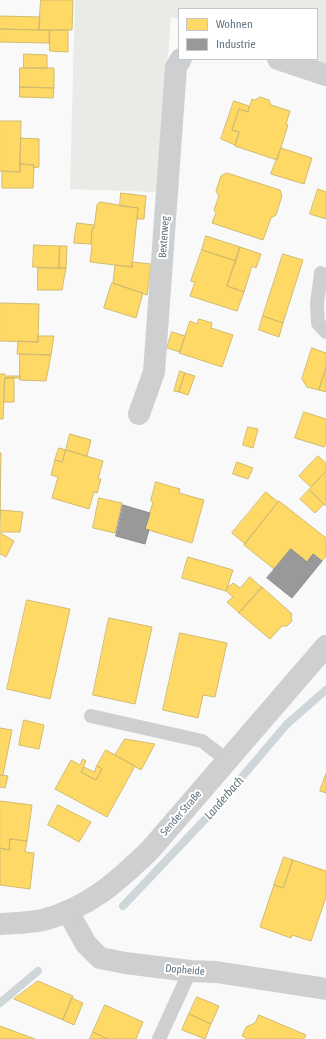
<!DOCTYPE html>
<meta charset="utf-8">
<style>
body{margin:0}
#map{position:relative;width:326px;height:1039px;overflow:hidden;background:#f9f9f9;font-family:"Asap Condensed",sans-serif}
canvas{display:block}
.legend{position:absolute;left:178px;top:8px;width:140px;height:52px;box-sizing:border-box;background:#fff;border:1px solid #c1c8cd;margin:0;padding:5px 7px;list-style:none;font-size:12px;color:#657683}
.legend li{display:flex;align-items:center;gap:8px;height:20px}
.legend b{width:20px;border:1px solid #c1c8cd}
</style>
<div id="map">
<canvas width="326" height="1039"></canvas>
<ul class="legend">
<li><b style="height:11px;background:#ffd966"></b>Wohnen</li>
<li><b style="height:11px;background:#999"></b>Industrie</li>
</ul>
</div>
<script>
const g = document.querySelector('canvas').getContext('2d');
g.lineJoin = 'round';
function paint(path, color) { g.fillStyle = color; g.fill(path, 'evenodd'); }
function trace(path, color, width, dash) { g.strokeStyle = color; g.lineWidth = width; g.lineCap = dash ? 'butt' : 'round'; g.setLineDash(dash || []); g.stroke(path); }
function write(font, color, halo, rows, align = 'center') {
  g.font = font + ' "Asap Condensed",sans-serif'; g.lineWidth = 4; g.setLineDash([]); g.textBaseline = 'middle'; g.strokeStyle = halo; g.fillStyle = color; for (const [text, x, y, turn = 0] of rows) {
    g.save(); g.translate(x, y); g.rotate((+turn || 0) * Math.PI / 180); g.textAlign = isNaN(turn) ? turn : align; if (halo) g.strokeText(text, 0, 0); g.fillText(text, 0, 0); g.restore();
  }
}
const green = new Path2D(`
 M75 0H326V66L305 59H317V9H179V19L171 17 157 192 70 189Z`);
const homes = new Path2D(`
 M41 0H73L72 30H39Z
 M0 16 40 17 39 30 0 29Z
 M0 29 49 30V43L0 42Z
 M50 30H68V52L50 51Z
 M24 54 47 55V68H24Z
 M20 68H54V88L20 87Z
 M20 87 54 88 53 98 20 97Z
 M260 97 269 100 271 105 290 111 286 124 288 125 277 160 235 146 239 132 232 130 239 109 248 112 252 99 255 100Z
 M234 101 249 106 248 112 239 109 232 130 239 132 235 145 221 139Z
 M0 121H21L20 172 0 171Z
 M21 138 39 139V167L33 168 34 165 20 164Z
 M281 148 312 158 304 184 271 174Z
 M20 164 34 165 33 188H2V171L20 172Z
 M227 173 280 190 282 196 276 215 271 218 263 240 212 223 216 213 214 210 219 196 216 191 221 176Z
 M318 189 326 192V219L310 214Z
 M121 193 146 196 144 219H137L138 208 120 206Z
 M100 202 138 208 132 267 90 262 92 246 91 244 92 229 94 228 97 205Z
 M77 223 94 225V228L92 229 91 244 74 243Z
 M206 236 240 247 236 261 202 250Z
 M34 245 60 246 59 268 33 267Z
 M60 246H67L66 268H59Z
 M240 247 261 254 256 268 252 266 244 292 227 286Z
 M202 250 236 261 227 286 244 292 237 311 190 296 195 282 191 281Z
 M283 254 303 260 283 323 263 316Z
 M132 262 151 264 147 295 113 283 115 265 132 267Z
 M38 268H66L62 290H38Z
 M112 283 143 293 136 318 104 308Z
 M0 303 39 304 38 342 0 341Z
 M263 316 283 323 279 337 259 330Z
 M199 319 212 323 211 328 233 335 222 367 179 353 190 321 197 324Z
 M172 332 185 336 180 352 167 348Z
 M38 336H54L51 355 17 354 18 341 38 342Z
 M312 348 326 353V368L319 390 307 387 302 379Z
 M20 354 51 355 46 381 20 380Z
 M326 368V392L319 390Z
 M180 371 185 373 179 392 174 391Z
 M185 373 195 376 188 395 179 392Z
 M0 374H5V376H20V378H5L3 419H0Z
 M5 378H14V402H4Z
 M304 412 326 419V443L324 447 295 438Z
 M248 427 258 429 253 448 243 445Z
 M70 434 91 440 87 456 66 450Z
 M59 448 66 450 62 462 55 460Z
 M66 450 103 461 98 479H101L97 493 94 492 89 509 52 498 58 477 51 475 55 460 62 462Z
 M0 453H1L0 511Z
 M318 456 326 463V471L311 487 299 476Z
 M237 462 253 468 248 479 233 474Z
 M326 471V506L309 490Z
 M156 482 180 489 179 493 204 500 192 543 145 529 153 502 151 501Z
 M309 490 324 504 315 513 300 499Z
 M266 492 278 502 245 544 232 533Z
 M99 498 122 503 115 533 93 528Z
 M279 501 326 538V556L322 561 313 554 307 562 291 549 274 569 244 545Z
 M1 510 23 512 20 532H0Z
 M0 533 14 541 6 557 0 554Z
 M188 557 233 570 226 591 182 578Z
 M250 577 262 588 239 613 227 602 233 597 226 591 228 586H230L233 583 240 588Z
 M262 587 292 614 291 616 292 621 287 626H282L270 639 239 613Z
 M27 600 70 609 50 699 7 689Z
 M109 618 152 627 135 704 93 695Z
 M180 633 227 643 215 697 203 695 198 718 163 710Z
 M24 720 44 725 39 749 19 745Z
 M0 728 12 730 3 775H0Z
 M125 739 155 744 141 770 115 755Z
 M106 750 135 766 107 817 55 789 71 760 80 765 83 759 86 761 81 772 96 780 102 769 97 766Z
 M97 766 102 769 96 780 81 772 84 767 94 772Z
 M326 774V793L320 791Z
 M0 775 8 776 5 788 0 787Z
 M0 801 32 805 27 841 10 839 9 850 0 848Z
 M58 805 91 822 79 842 48 825Z
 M10 839 27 841 25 852 34 853 30 889 0 885V848L9 850Z
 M284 857 293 860 283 888 274 885Z
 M293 860 326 871V897L311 941 292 935 291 938 260 927 274 885 283 888Z
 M38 981 73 996 63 1020 14 999Z
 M197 997 219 1006 211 1024 189 1014Z
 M72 998 83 1003 74 1025 63 1020Z
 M105 1005 143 1022 136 1039H108L93 1032Z
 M189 1014 211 1024 205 1039 182 1030Z
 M259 1015 306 1035 304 1039H248L242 1036 246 1027 255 1023Z
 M0 1026 35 1039H0Z
 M93 1032 108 1039H90Z`);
const industry = new Path2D(`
 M123 505 150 513 145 529 149 530 145 544 116 536Z
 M291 549 307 562 313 554 322 561 292 598 267 578Z`);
const stream = new Path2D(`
 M123 906 214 810 287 724 326 690
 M0 1003 38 971`);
const service = new Path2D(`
 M321 273 317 304 318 323 326 332
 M91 716 202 741 227 760
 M159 1039 190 971`);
const minor = new Path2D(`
 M278 59 326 75
 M139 414 154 372 176 67 181 59
 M68 912 86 944 100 958 125 963 190 971 216 972 326 989`);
const tertiary = new Path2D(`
 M0 924C14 923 29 923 43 920 88 908 117 882 150 850L326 646`);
const streetNames = [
 ["Bexterweg",164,237,-86],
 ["Sender Straße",181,813,-49],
 ["Dopheide",185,970,5]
];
const waterNames = [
 ["Landerbach",224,798,-49]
];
paint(green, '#e8ebe6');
paint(homes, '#ffd966');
trace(homes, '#d1bb6f', 1);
paint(industry, '#999');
trace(industry, '#898e92', 1);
trace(stream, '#ced6d9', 8);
trace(service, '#cecfd0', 14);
trace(minor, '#cecfd0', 22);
trace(tertiary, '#cecfd0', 22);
write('11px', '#657683', '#fff', streetNames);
write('italic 12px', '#60757c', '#fff', waterNames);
</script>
